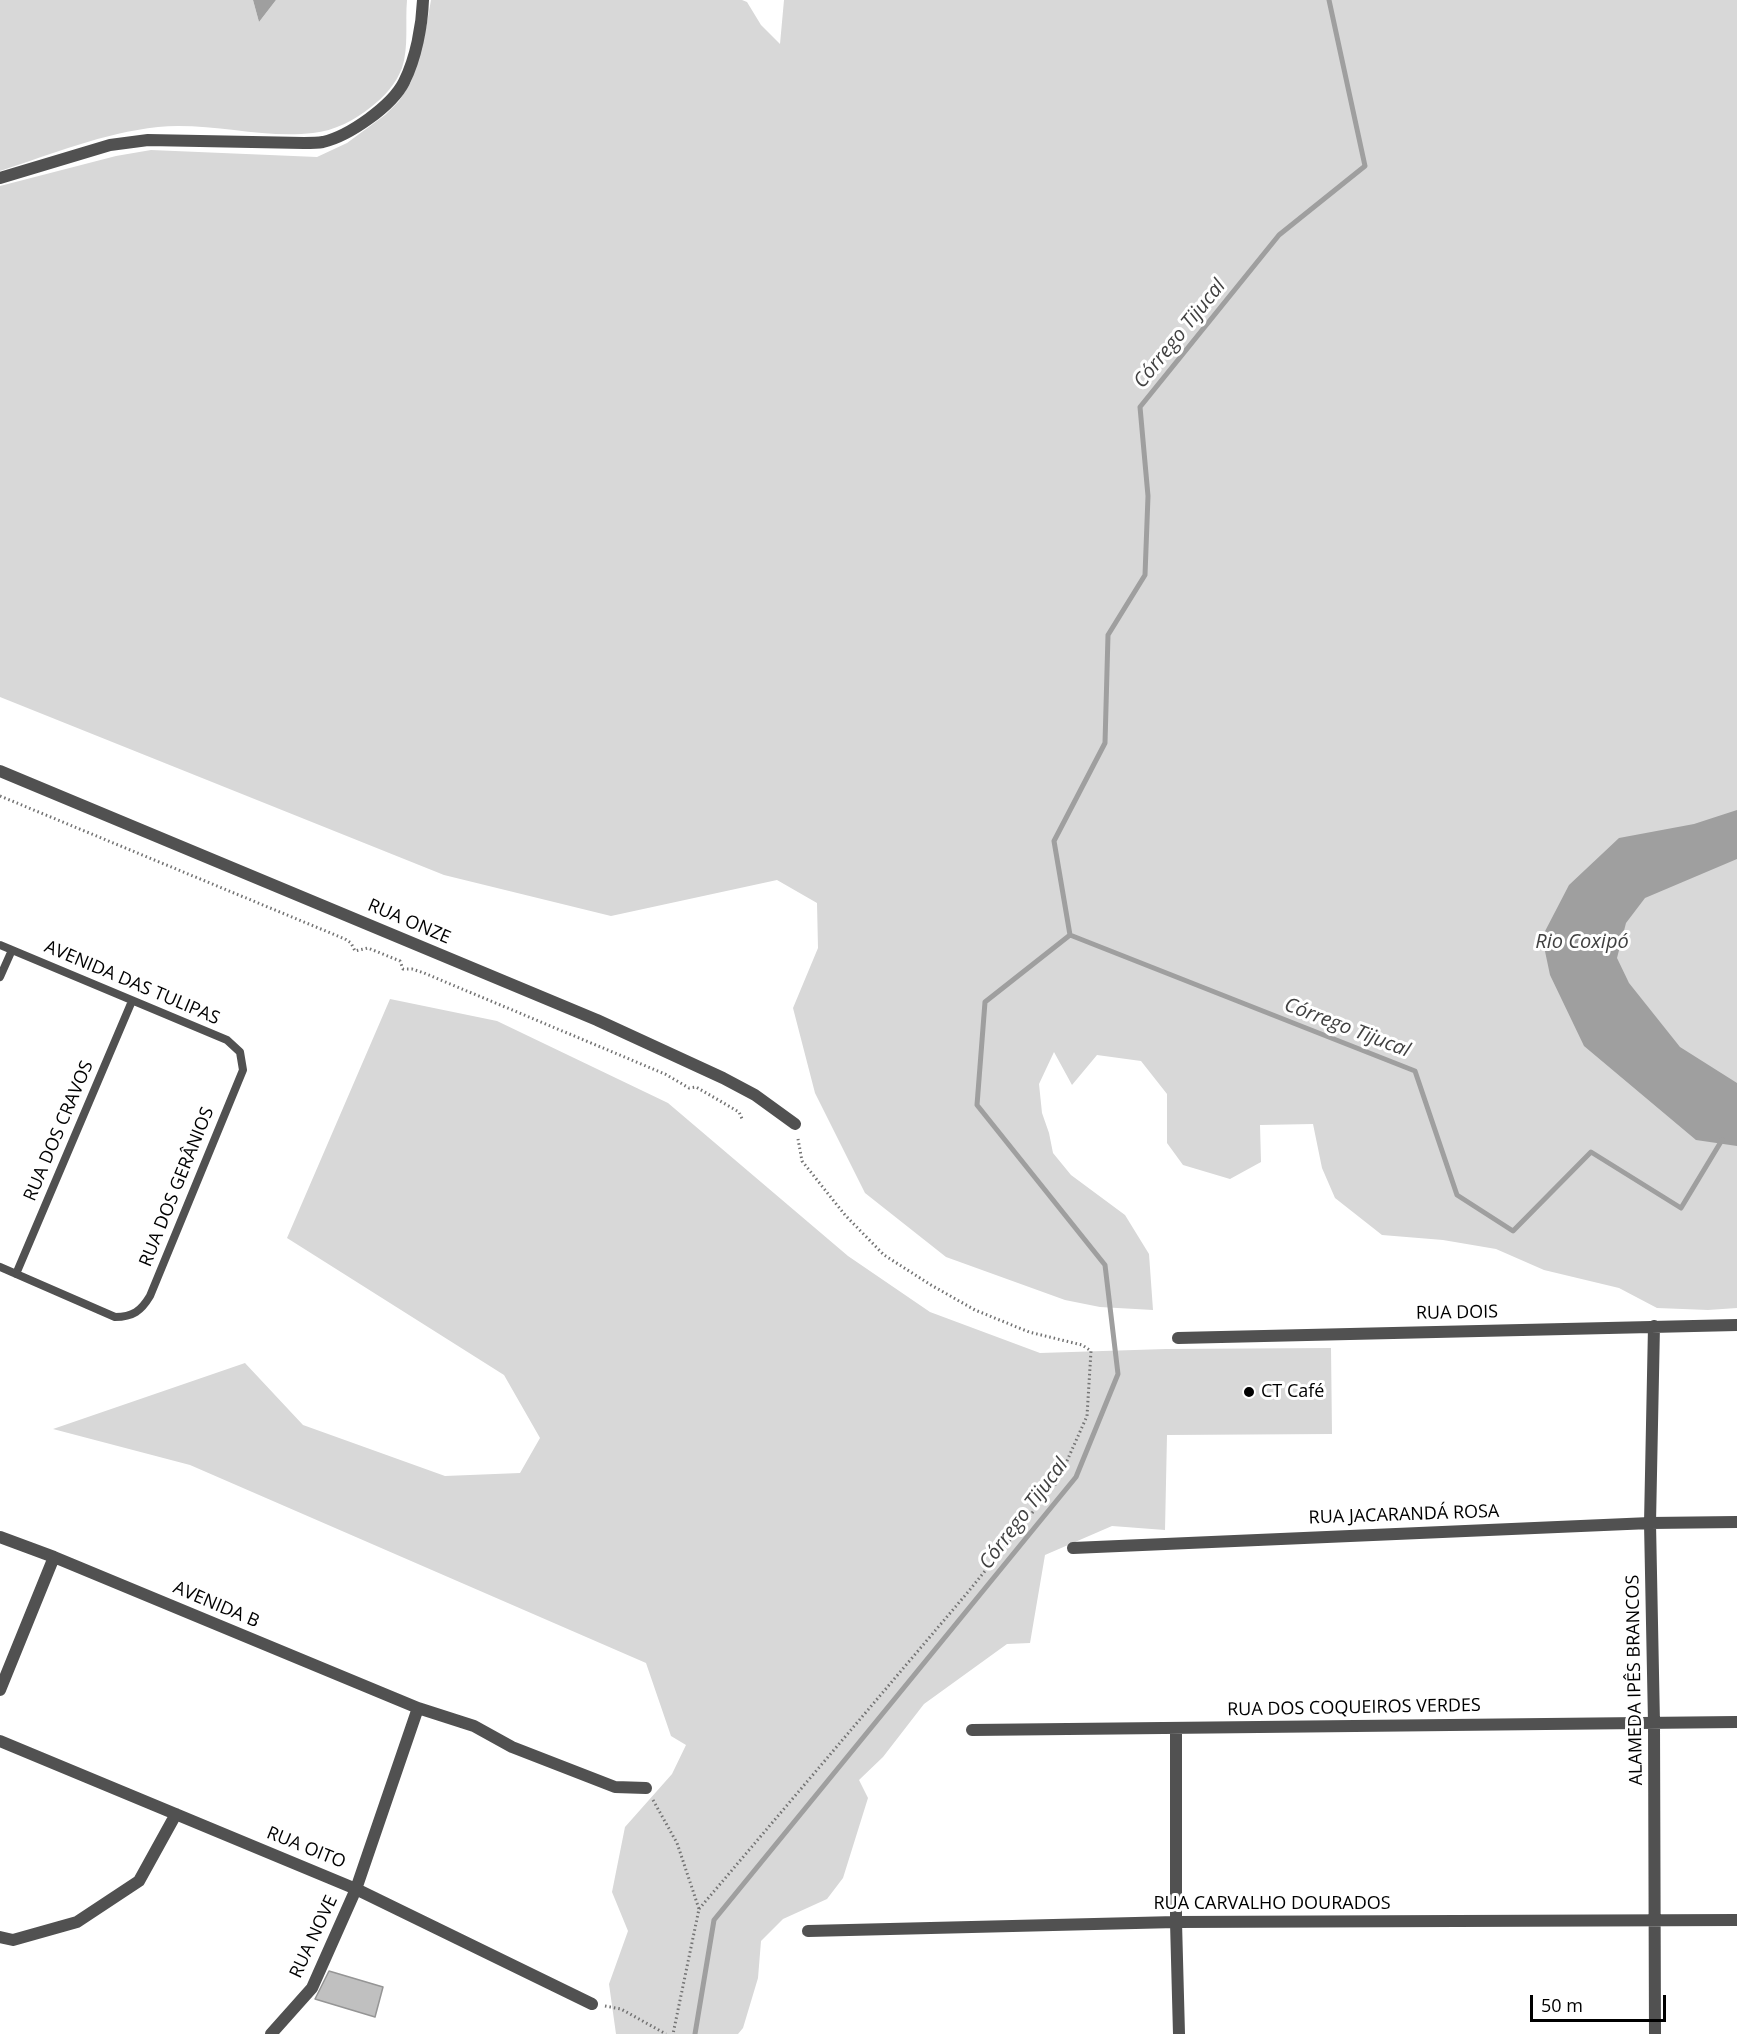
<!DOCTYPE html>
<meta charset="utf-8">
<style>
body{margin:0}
#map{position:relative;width:1737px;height:2034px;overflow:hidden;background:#fff;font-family:"Open Sans",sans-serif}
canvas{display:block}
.scale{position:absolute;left:1530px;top:1995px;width:136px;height:27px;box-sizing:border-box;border:3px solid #000;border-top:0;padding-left:8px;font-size:18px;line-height:21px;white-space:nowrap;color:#000;-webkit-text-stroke:4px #fff;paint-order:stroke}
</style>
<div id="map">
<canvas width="1737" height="2034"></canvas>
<div class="scale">50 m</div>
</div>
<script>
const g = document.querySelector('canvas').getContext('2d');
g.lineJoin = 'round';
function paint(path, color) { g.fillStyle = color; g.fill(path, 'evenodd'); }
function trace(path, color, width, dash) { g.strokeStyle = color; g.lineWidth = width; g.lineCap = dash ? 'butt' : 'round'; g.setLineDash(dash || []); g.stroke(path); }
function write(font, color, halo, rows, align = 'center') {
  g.font = font + ' "Open Sans",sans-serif'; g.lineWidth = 6; g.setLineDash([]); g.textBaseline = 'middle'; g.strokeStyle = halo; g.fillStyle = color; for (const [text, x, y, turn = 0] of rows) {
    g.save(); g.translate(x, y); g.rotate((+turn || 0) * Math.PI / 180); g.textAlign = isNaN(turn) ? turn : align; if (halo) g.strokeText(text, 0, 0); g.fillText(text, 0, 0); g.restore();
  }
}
const green = new Path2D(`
 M0 0H253L259 22 276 0H407C405 22 409 47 402 68 396 84 384 97 371 107 355 120 334 131 313 133 263 139 209 122 158 127 103 133 52 154 0 171Z
 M431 0H742L747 2 761 25 780 44 784 0H1737V1308L1708 1310 1657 1308 1619 1288 1544 1270 1496 1249 1443 1240 1382 1235 1335 1198 1322 1168 1313 1124 1260 1125 1261 1162 1230 1179 1183 1165 1167 1143V1094L1141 1061 1097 1055 1072 1085 1054 1052 1039 1084 1042 1113 1049 1133 1053 1153 1071 1175 1125 1215 1149 1254 1153 1310 1100 1307 1065 1300 946 1257 865 1193 815 1093 793 1008 818 948 817 903 777 880 611 916 444 875 0 697V186L116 156 151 150 317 157 347 143 385 115 399 101 411 82 425 34Z
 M390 999 497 1021 668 1103 848 1256 930 1312 1040 1353 1166 1349 1331 1348 1332 1434 1167 1435 1165 1530 1112 1526 1045 1555 1030 1643 1007 1644 924 1704 883 1757 859 1780 868 1798 843 1878 827 1899 783 1919 761 1941 758 1978 743 2028 738 2034H616L609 1984 628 1931 612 1892 625 1827 672 1774 686 1745 671 1736 646 1663 190 1465 53 1429 245 1363 303 1425 445 1476 520 1473 540 1438 504 1375 287 1238Z`);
const water = new Path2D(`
 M253 0H276L259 22Z
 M1737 810V859L1645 898 1626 923 1617 958 1629 983 1680 1047 1737 1083V1146L1696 1140 1584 1046 1550 975 1542 937 1569 885 1619 838 1694 824Z`);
const stream = new Path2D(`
 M1070 935 1415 1071 1457 1195 1513 1231 1591 1152 1681 1208 1722 1140
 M695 2034 714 1920 1076 1477 1118 1374 1105 1265 977 1105 985 1002 1070 935 1054 841 1105 743 1108 635 1145 575 1148 496 1140 407 1279 235 1365 166 1329 0`);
const building = new Path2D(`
 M329 1971 383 1987 375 2017 315 1999Z`);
const path = new Path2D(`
 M0 796 345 939 351 943 355 951 368 948 400 961 403 969H412L424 973 665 1074 689 1088 696 1087 739 1112 743 1121
 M653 1800 677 1843 699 1909 673 2034
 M699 1909 968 1592 1058 1481 1087 1416 1091 1351 1082 1345 1029 1332 975 1310 931 1285 884 1255 845 1215 802 1161 798 1139
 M605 2006 621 2009 666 2034`);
const service = new Path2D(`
 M0 945 227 1040 240 1052 243 1070 150 1296C141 1311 133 1317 115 1317L0 1267
 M0 977 12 950
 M16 1274 132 1001`);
const minor = new Path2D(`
 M0 178 110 145 148 140 304 143C310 143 317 143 323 142 349 136 392 106 404 82 416 58 422 26 423 0
 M0 771 597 1020 723 1078 755 1095 795 1124
 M1654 1326 1650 1523 1654 1723 1655 2034
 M1178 1338 1737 1325
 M0 1537 54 1557 418 1708 474 1726 512 1747 615 1787 646 1788
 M1073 1548 1650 1523 1737 1522
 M0 1690 54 1557
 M1176 1728V1922L1179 2034
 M972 1730 1737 1722
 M0 1741 356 1889 592 2004
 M808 1931 1176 1922 1737 1920
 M0 1937 13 1940 77 1922 139 1881 176 1814
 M271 2034 312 1988 356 1889 418 1708`);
const markers = [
 [1249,1392,6,"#000"]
];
const streetNames = [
 ["RUA ONZE",409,922,23],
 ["AVENIDA DAS TULIPAS",132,983,23],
 ["RUA DOS CRAVOS",59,1131,-67],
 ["RUA DOS GERÂNIOS",177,1187,-68],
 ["RUA DOIS",1457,1313,-1],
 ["RUA JACARANDÁ ROSA",1404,1515,-2],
 ["AVENIDA B",216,1605,23],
 ["ALAMEDA IPÊS BRANCOS",1635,1680,-91],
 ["RUA DOS COQUEIROS VERDES",1354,1708,-1],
 ["RUA OITO",306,1848,22],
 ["RUA CARVALHO DOURADOS",1272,1904],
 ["RUA NOVE",314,1937,-65]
];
const poiNames = [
 ["CT Café",1261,1392]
];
const waterNames = [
 ["Córrego Tijucal",1180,334,-51],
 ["Rio Coxipó",1582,942],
 ["Córrego Tijucal",1347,1028,21],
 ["Córrego Tijucal",1024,1514,-53]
];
paint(green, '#d8d8d8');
paint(water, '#9f9f9f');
trace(stream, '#9f9f9f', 5);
paint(building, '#c0c0c0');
trace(building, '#959595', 1.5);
trace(path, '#737373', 3, [1.5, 3]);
trace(service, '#515151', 8);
trace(minor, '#515151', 12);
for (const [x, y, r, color] of markers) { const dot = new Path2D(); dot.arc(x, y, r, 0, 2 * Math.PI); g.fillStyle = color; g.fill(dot); trace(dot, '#fff', 2); }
write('18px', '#000', '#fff', streetNames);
write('18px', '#000', '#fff', poiNames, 'left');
write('italic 20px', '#404040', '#fff', waterNames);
</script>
